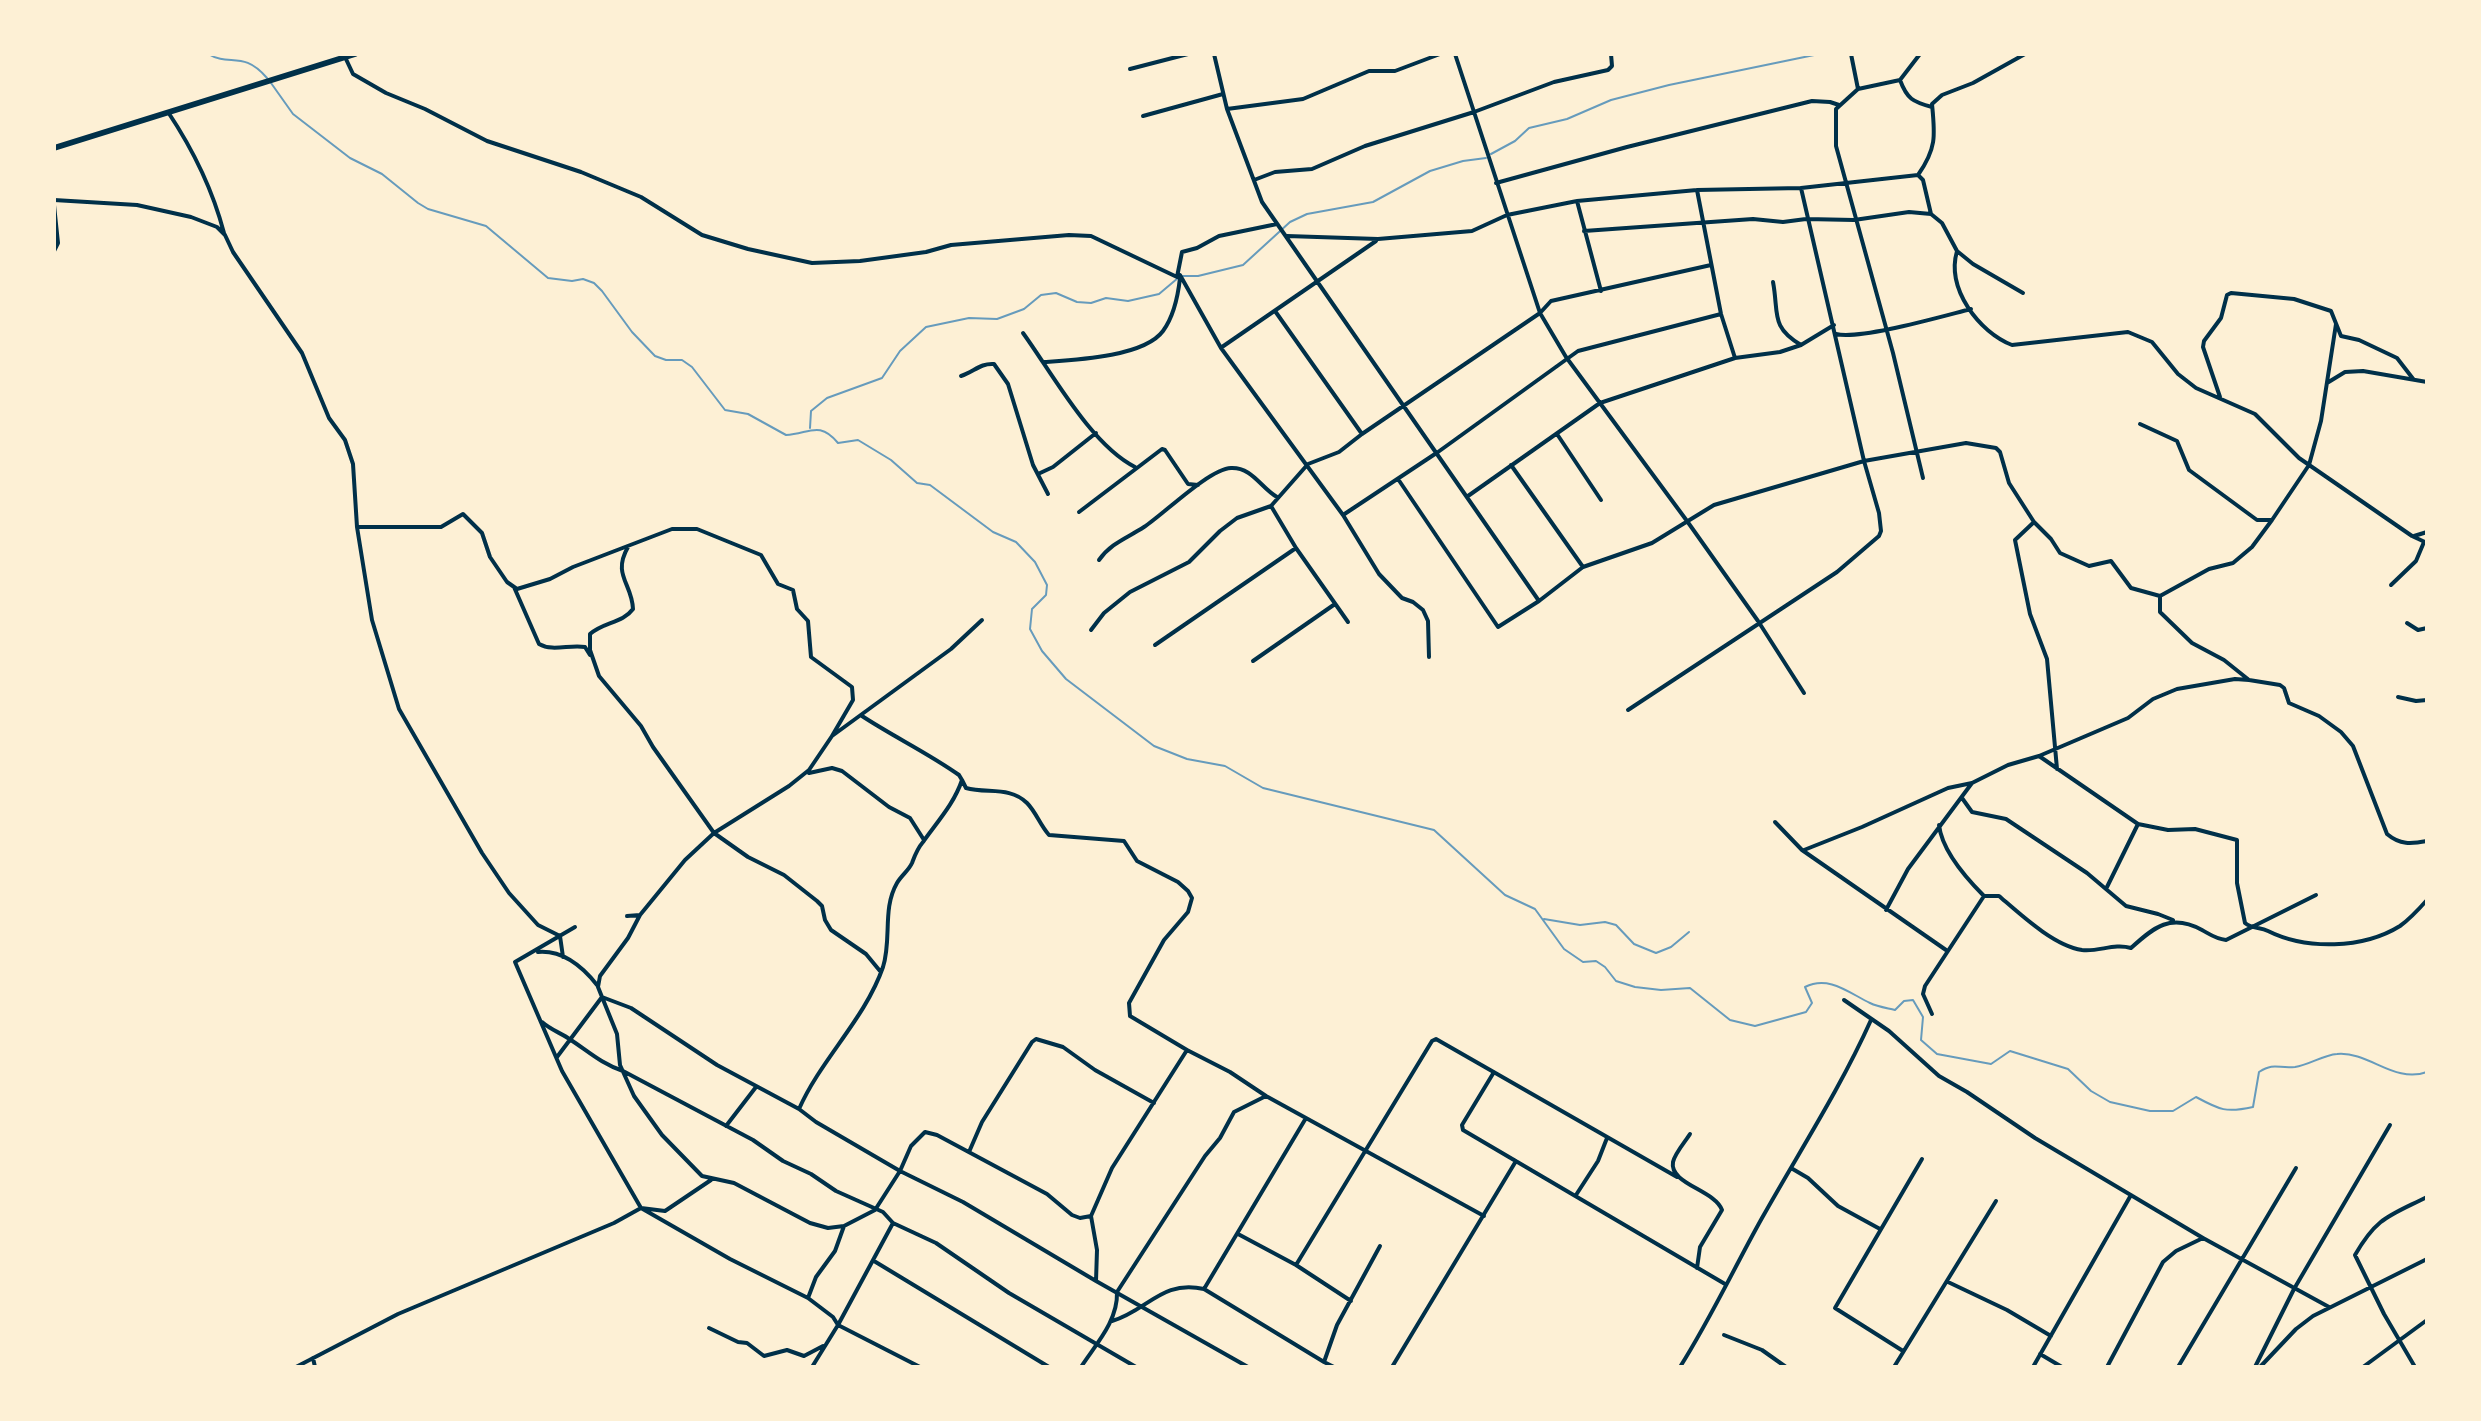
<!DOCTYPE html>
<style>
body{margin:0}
#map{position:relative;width:2481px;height:1421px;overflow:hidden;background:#fdf0d5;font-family:Commissioner,sans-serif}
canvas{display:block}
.frame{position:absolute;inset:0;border:56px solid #fdf0d5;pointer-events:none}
</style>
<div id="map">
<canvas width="2481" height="1421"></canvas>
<div class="frame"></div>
</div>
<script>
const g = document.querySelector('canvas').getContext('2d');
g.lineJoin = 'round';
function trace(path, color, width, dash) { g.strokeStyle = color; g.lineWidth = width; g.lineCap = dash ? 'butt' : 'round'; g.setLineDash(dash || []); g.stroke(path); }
const stream = new Path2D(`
 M208 54C230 67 243 50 267 78
 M271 83 293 114 350 158 382 174 418 203 428 209 486 226 548 278 572 281 583 279 594 283 602 291 632 332 655 356 666 360H682L692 367 725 410 748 414 786 435C809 434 819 420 838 443L858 440 891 460 917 483 930 485 993 532 1016 542 1035 562 1047 585 1046 595 1032 609 1030 629 1042 651 1066 679 1154 746 1187 759 1225 766 1263 788 1434 830 1505 895 1535 909 1564 949 1583 962 1596 961 1605 967 1616 981 1635 987 1661 990 1690 988 1730 1020 1755 1026 1806 1012 1812 1003 1805 987C1829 975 1849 993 1870 1003 1878 1007 1887 1008 1895 1010L1904 1001 1913 1000 1923 1017 1921 1040 1937 1054 1991 1064 2010 1051 2068 1069 2091 1091 2110 1102 2150 1111H2173L2196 1097C2220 1110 2226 1113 2253 1107L2259 1072C2275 1062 2278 1069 2295 1067 2309 1065 2323 1055 2337 1054 2369 1051 2394 1084 2427 1072
 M1491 154 1515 141 1529 128 1567 119 1611 100 1669 85 1819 54
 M1183 276H1198L1243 265 1290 222 1307 214 1373 202 1430 171 1463 161 1486 158
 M810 428 811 411 827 398 882 378 900 351 926 327 969 318 997 319 1024 309 1041 295 1056 293 1077 302 1091 303 1106 298 1128 301 1159 294 1178 278
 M1544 919 1580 925 1605 922 1616 925 1634 944 1656 953 1671 947 1689 932`);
const minor = new Path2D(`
 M1214 54 1227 109 1262 202 1539 601
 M1455 54 1540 313 1566 357 1687 521 1758 621 1804 693
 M1851 54 1858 89 1836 109V146L1893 353 1923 478
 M345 57 353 74 386 93 425 109 487 141 581 172 641 197 702 235 748 249 812 263 860 261 926 252 951 245 1069 235 1091 236 1177 277 1182 252 1197 248 1219 236 1277 224
 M1130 69 1188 54
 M1900 80C1907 99 1913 102 1932 107
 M1858 89 1900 80 1920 54
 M1227 109 1303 99 1369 71H1395L1440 54
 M168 112C192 148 213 191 224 233
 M1143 116 1223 94
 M1918 175 1923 180 1931 214
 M1254 180 1275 172 1312 169 1365 146 1474 112 1554 82 1608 70 1612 66 1611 54
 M1496 183 1627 147 1812 101 1830 102 1839 105
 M1697 190 1721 314 1735 358
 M54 200 137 205 191 217 217 227 225 235 233 252 302 353 329 418 345 440 353 464 357 527 372 620 399 709 482 853 509 893 538 925 560 936 563 957
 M1577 201 1601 291
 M54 205 58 243 54 251
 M1584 231 1753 219 1783 222 1806 219 1854 220 1909 212 1931 214 1942 223 1957 251C1946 289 1979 332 2012 345L2128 332 2152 342 2178 374 2196 388 2255 414 2299 458 2412 536 2427 543
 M1287 236 1378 239 1472 231 1507 215 1577 201 1697 190 1801 188 1918 175C1937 148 1935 135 1932 104L1942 95 1973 83 2025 54
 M1957 251 1973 264 2023 293
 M1177 277 1180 275 1221 348 1343 515 1379 574 1402 598 1413 602 1423 610 1428 621 1429 657
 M1773 282C1779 313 1770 327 1801 345
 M1275 311 1362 434
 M1023 333C1052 373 1091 445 1135 467
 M1836 334C1860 340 1943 316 1971 309
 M1222 347 1376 241
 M1044 362C1074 360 1144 357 1163 331 1174 316 1178 296 1180 278
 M961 376C974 372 980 363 994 364L1008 384 1033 465 1048 494
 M2327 383 2345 372 2363 371 2427 382
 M2220 397 2203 347 2204 341 2221 318 2227 295 2231 293 2294 299 2331 311 2341 336 2359 340 2397 358 2414 380
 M2140 424 2177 441 2189 470 2257 520H2272L2309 465 2321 421 2336 324
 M1557 434 1601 500
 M1511 465 1583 567
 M1038 474 1053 467 1096 433
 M1398 479 1498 627 1539 601 1583 567 1652 543 1714 505 1864 461 1966 443 1996 448 2000 452 2009 483 2034 522 2051 539 2060 553 2089 566 2111 561 2131 588 2160 596 2209 569 2233 563 2252 547 2272 520
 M1468 496 1600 403 1735 358 1780 352 1801 345 1834 325
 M1271 506 1296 548 1348 622
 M1079 512 1162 449 1165 450 1188 484 1198 485
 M1343 515 1438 452 1578 351 1721 314
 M2034 522 2015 540 2030 614 2047 659 2057 769
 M357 527H441L463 514 482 533 490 557 507 582 517 589 550 579 573 567 672 529H697L761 555 778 584 793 590 797 609 808 621 811 657 852 687 853 700 832 736
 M2414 536 2427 532
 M628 547C612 575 632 583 633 609 623 623 603 622 590 634V650L599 676 641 726 653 747 714 833 748 857 784 875 817 901 822 906 825 920 831 930 866 954 880 971
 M1099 560C1111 543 1127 538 1144 527 1164 514 1209 469 1231 468 1252 467 1261 488 1277 497
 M2391 585 2416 561 2424 542
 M514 587 539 644C553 652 570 644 585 647L590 655
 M2160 596V612L2192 643 2224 660 2249 680 2280 685 2284 688 2289 703 2319 716 2341 732 2353 746 2387 834C2400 845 2411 844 2427 841
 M2407 623 2418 630 2427 628
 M1091 630 1104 613 1130 592 1189 562 1220 531 1237 518 1271 506 1308 464 1339 452 1362 434 1540 313 1551 301 1711 265
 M1155 645 1296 548
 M1253 661 1335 604
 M2398 697 2416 701 2427 700
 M1628 710 1837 572 1879 536 1881 531 1879 513 1864 461 1801 188
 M2039 756 2138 824 2168 830 2195 829 2237 840V883L2245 923C2252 929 2260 927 2268 931 2306 950 2363 949 2400 926 2410 919 2419 909 2427 900
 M809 773 832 768 842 771 889 807 910 818 924 840
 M962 780 966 788C987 794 1010 786 1027 803 1036 812 1040 825 1049 835L1124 841 1137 861 1178 882 1188 891 1192 898 1188 912 1164 940 1129 1003 1130 1016 1187 1050 1230 1072 1266 1096 1484 1216
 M1962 798 1972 812 2006 819 2087 873 2126 906 2158 914 2173 920
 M1775 822 1802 850 1946 950
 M1939 825C1942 851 1966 878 1984 896H1999C2020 914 2054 946 2082 950 2099 952 2114 943 2131 948 2154 927 2171 913 2202 930 2211 935 2216 939 2226 940L2316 895
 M1804 850 1862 827 1948 788 1972 783
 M2106 889 2138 824
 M1886 910 1908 869 1972 783 2008 765 2039 756 2128 718 2153 699 2177 689 2235 679 2249 680
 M627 916 640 915
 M575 927 515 962 562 1071 641 1208 730 1259 808 1298 833 1317 838 1325 920 1367
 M538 952C562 950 582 966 597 985
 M602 997 617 1034 620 1065 634 1096 662 1135 702 1176 734 1183 810 1223 828 1228 844 1226 875 1210 900 1171 911 1146 925 1132 937 1135 1047 1194 1072 1215 1080 1218 1091 1216
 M602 997 631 1008 717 1065 799 1109 816 1122 900 1171 963 1202 1096 1281
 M1844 1000 1889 1031 1939 1076 1967 1092 2035 1138 2203 1238 2329 1307
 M1932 1014 1923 994 1925 986 1984 896
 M542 1022C551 1030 561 1033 571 1040 589 1052 602 1064 623 1071L753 1140 783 1161 811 1174 836 1191 883 1212 893 1223 936 1243 1009 1293 1136 1367
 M1187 1050 1112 1168 1091 1216 1097 1250 1096 1281 1248 1367
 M557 1057 602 997 598 987 600 976 628 938 640 915 685 860 714 833 789 786 809 770 832 736 951 649 982 620
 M1494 1072 1462 1125 1463 1130 1725 1284
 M799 1109C821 1059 865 1019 883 967 892 939 882 909 897 883 901 876 909 870 912 863 915 855 917 849 923 842 937 822 954 804 962 780L959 775C928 753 894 737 862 716
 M726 1126 756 1087
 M1690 1134C1685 1142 1675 1153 1673 1162 1669 1184 1715 1190 1722 1210L1700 1247 1697 1268
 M969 1152 982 1122 1032 1042 1036 1039 1063 1047 1095 1070 1154 1103
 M1791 1168 1808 1178 1838 1206 1880 1229
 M1576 1195 1598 1161 1607 1138
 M1238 1234 1296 1265 1432 1041 1436 1039 1677 1177
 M874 1261 1049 1367
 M1296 1265 1351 1301
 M1948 1282 2007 1310 2051 1336
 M1204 1289 1306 1118
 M808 1298 816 1277 835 1251 844 1226
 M1112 1321C1147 1311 1162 1279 1204 1289L1324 1362
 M709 1328 738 1342 747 1343 764 1356 787 1350 804 1356 823 1346
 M1724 1335 1762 1350 1786 1367
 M1903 1351 1835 1308 1922 1159
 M2040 1354 2062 1367
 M313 1358 315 1367
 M296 1367 398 1314 614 1223 641 1208 665 1211 711 1180
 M812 1367 838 1325 893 1223
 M1081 1367C1096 1344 1118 1321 1117 1292L1205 1156 1220 1138 1234 1112 1266 1096
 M1334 1367 1324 1362 1337 1325 1380 1246
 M1392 1367 1516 1161
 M1680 1367C1711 1318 1734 1268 1762 1218 1799 1152 1840 1089 1871 1020
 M1894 1367 1996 1201
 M2033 1367 2131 1195
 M2107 1367 2163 1262 2176 1251 2203 1238
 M2178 1367 2296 1168
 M2255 1367 2294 1289 2390 1125
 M2260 1367 2296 1329 2313 1316 2427 1259
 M2363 1367 2427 1320
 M2415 1367 2384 1314 2355 1255C2377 1217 2389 1216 2427 1197`);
const primary = new Path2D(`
 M54 148 355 54`);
trace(stream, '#669bbc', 2);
trace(minor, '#003049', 4);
trace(primary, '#003049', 6);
</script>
